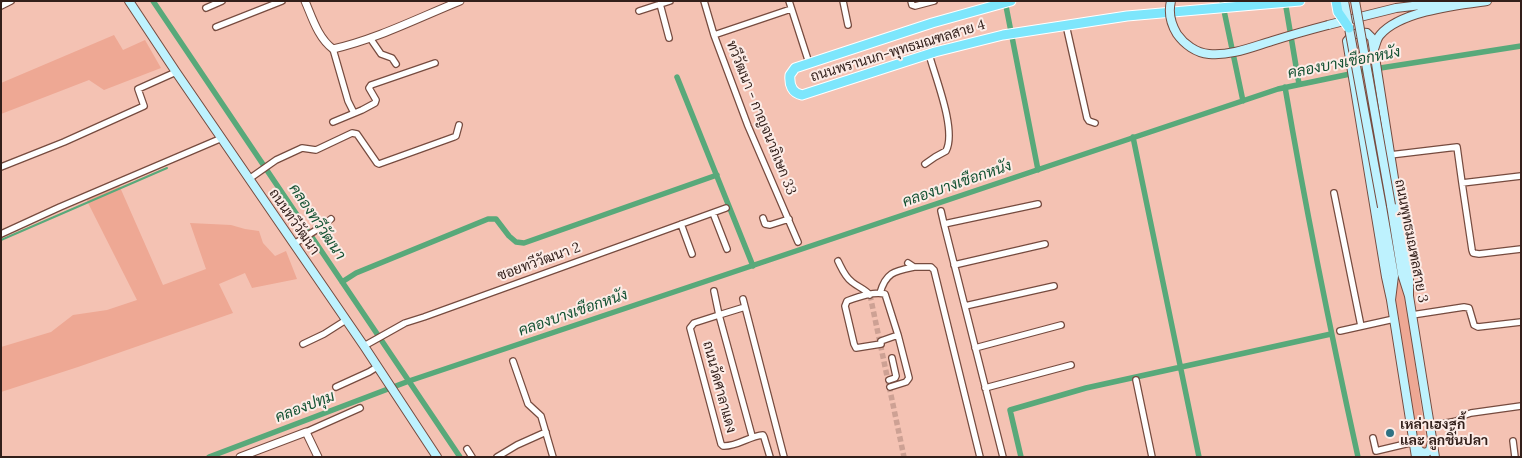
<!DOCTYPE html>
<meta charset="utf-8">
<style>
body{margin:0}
#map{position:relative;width:1522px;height:458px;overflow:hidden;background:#f4c2b3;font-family:Lora,serif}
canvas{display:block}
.frame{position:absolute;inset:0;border:2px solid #321f1a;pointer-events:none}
</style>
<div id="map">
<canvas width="1522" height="458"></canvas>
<div class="frame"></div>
</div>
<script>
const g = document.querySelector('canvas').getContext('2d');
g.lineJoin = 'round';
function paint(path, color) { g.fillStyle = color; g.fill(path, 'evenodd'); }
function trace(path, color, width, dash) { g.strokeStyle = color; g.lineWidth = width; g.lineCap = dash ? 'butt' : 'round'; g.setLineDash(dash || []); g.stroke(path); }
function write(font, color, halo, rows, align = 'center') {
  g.font = font + ' Lora,Sarabun,serif'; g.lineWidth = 4; g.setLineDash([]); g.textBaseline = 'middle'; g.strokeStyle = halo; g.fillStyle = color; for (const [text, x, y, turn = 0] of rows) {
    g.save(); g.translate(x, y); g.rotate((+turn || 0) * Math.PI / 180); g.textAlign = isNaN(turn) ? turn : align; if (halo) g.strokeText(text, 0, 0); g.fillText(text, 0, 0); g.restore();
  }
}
const green = new Path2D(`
 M114 35 123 50 145 40 161 68 104 90 89 80 1 114V83Z
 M119 185 163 285 206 269 190 223 231 225 245 229 259 231 263 243 275 256 286 251 297 279 252 288 245 273 219 284 233 313 78 367 1 392V347L51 332 73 315 107 310 137 300 86 199Z
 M1399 280 1405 292 1427 449H1423L1417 441 1396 302V290Z`);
const stream = new Path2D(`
 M1 240 167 168`);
const canal = new Path2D(`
 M153 1 460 457
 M1005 1 1038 170
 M1222 1 1243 101
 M1285 1 1299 84
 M677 77 753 266
 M1285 87C1306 211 1331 334 1358 457
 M1133 137 1199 457
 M342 282 356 273 488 219H496L509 236 516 242 524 243 717 175
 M209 457 409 381 1278 89 1374 69 1521 46
 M1021 457 1010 410 1086 388 1331 334`);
const minorTunnel = new Path2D(`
 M870 295 904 457`);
const minor = new Path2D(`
 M704 1 714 35 748 126 798 242
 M789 1 809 63
 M843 1 848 25
 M911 1 912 5 915 6 934 1
 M660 4 669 38
 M1 6 11 1
 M206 8 222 1
 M639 11 670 1
 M1066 25 1087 118 1089 121 1095 123
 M216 27 282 1
 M714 35 791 9
 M370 38 381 54 392 58 396 64
 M333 49 348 101 354 113
 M333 122 362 110 375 103 376 100 369 88 371 85 435 63
 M1390 155 1457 147 1462 183 1521 176
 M925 164 935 157 946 151C957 130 935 77 929 54
 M1 167 64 142 144 106 138 89 176 72
 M249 179 276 160 302 148 316 150 352 133 357 134 377 163 379 164 454 137 456 136 459 125
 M1462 183 1472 250 1473 253 1479 254 1521 249
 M1334 193 1361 326
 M941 211 944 224
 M713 213 727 249
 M763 218 765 224 770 225 789 219
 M681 224 692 254
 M1 234 60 207 222 138
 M294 244 321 227 331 219
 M838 261C842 269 845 277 852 282 858 287 865 289 870 295
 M908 263 914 267H931L934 270 980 457
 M954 265 1045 244
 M714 291 719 315 694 323 690 328 721 444 723 446C737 447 749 436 763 435L764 437 770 457
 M880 293C886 272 895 271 914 267
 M743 299 784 457
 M965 306 1054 286
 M745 307 719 315 752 436
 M1412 315 1464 307 1469 308 1474 325 1478 327 1521 322
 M1340 331 1394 319
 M881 341 898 335 885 294C874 291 858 297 847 301L845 306 854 344 856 348 881 344
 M303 344 324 334 346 320
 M364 346 405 323 424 317 726 208
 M975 348 1061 325
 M513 361 528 404 541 416 553 457
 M889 380 895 378 896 376 892 358
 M1136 380 1152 457
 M336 387 369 372 377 367
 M890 387 906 382 909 378 898 335
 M985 388 1071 365
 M1430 426 1457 421 1465 415 1471 413 1521 406
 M306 432 360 408
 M1373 438 1376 451 1414 442
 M1513 441 1515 457
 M467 449 472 457
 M497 457 517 445 546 432
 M1003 457 944 224 1038 204`);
const tertiary = new Path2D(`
 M305 1C312 17 318 38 333 49 377 39 418 18 460 1
 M240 457 306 432 318 457`);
const secondary = new Path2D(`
 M129 1 176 72 364 346 437 457
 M1328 25 1396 8 1454 1
 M1374 49C1376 44 1377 38 1380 35 1400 11 1458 5 1487 1
 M1391 205 1402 274 1409 296 1435 457
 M1382 207 1394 276 1391 300 1416 457
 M1391 300 1386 277 1347 41C1352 34 1358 31 1367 33L1372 38 1409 274V296
 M1415 445 1421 452 1426 453 1430 450 1432 442`);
const primary = new Path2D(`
 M1011 1 932 23 795 68 790 75C789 85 792 93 802 95L935 52 1003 35 1127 16 1300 1`);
const secondaryBridge = new Path2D(`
 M1171 1C1168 13 1171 24 1177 34 1184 44 1196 53 1209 54 1231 56 1252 47 1272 41 1291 35 1309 30 1328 25
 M1344 1 1382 207
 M1355 1 1391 205`);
const primaryBridge = new Path2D(`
 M1336 1 1338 12 1349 28`);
const markers = [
 [1390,433,5,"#2f7283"]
];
const streetNames = [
 ["ถนนพรานนก-พุทธมณฑลสาย 4",898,51,-17],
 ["ทวีวัฒนา - กาญจนาภิเษก 33",761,118,68],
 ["ถนนทวีวัฒนา",294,222,55],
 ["ถนนพุทธมณฑลสาย 3",1411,241,79],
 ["ซอยทวีวัฒนา 2",539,262,-20],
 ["ถนนวัดศาลาแดง",719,387,75]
];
const poiNames = [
 ["เหล่าเฮงสุกี้",1400,425],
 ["และ ลูกชิ้นปลา",1400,441]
];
const waterNames = [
 ["คลองบางเชือกหนัง",1344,63,-11],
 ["คลองบางเชือกหนัง",957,184,-19],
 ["คลองทวีวัฒนา",317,222,56],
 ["คลองบางเชือกหนัง",573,313,-19],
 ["คลองปทุม",305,407,-21]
];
paint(green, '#eea894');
trace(stream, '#58a97a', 2);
trace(canal, '#58a97a', 5.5);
trace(minorTunnel, '#cda194', 5.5, [5.5, 3]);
trace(minor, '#764b3f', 8);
trace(tertiary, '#764b3f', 9);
trace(secondary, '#764b3f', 10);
trace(primary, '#fff', 11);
trace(minor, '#fff', 5.5);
trace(tertiary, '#fff', 7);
trace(secondary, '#bef2fe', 8);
trace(primary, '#7de6fc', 9);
trace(secondaryBridge, '#764b3f', 10, []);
trace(primaryBridge, '#fff', 11, []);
trace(secondaryBridge, '#bef2fe', 8);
trace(primaryBridge, '#7de6fc', 9);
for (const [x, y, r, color] of markers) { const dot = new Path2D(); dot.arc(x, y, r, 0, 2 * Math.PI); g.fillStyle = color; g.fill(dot); trace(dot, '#fcece7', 2); }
write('14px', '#321f1a', '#fcece7', streetNames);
write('bold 14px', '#321f1a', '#fcece7', poiNames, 'left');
write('italic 15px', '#145233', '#fcece7', waterNames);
</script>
